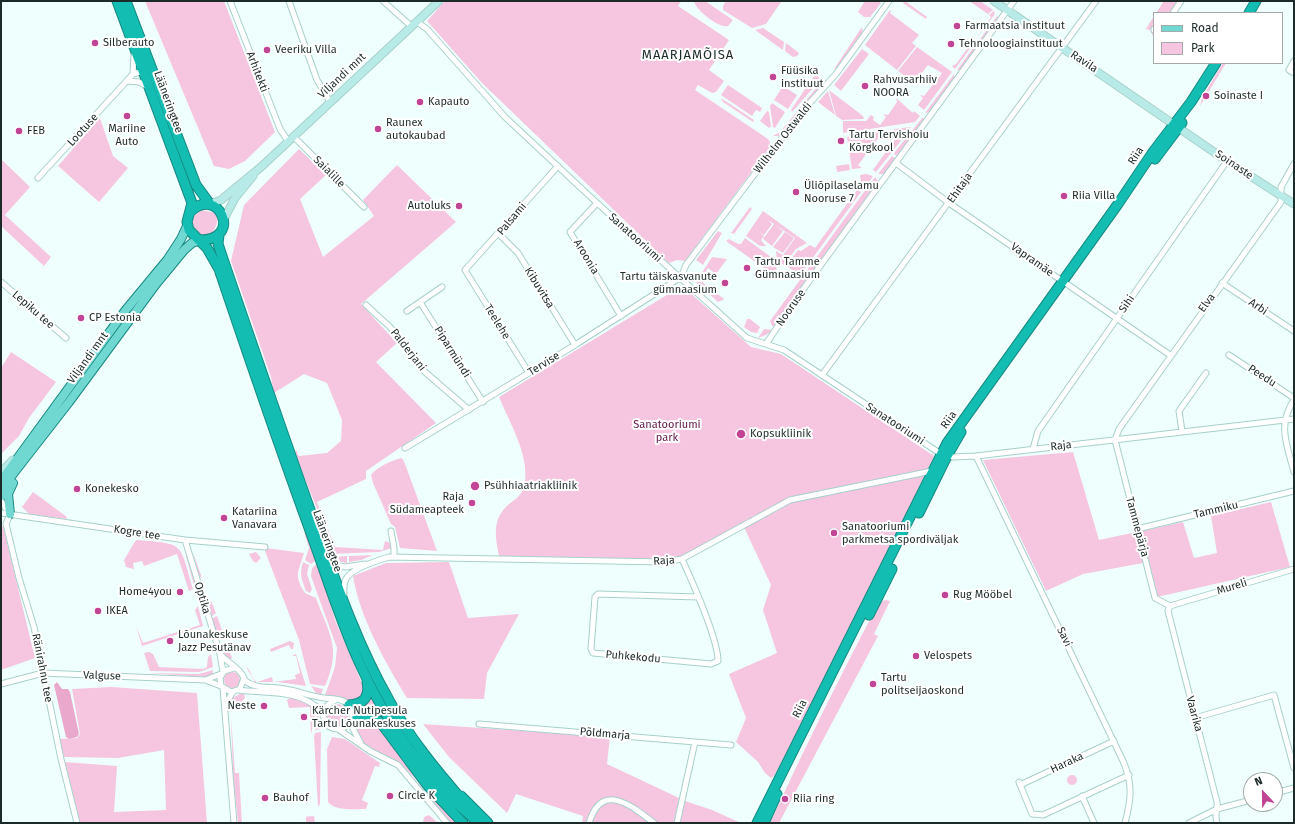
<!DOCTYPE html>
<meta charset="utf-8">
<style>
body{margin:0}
#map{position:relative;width:1295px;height:824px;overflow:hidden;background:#effffd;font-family:"Fira Sans",sans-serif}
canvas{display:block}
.frame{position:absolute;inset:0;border:2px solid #1c2b29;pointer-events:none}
.legend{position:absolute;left:1153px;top:12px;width:130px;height:52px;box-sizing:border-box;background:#fff;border:1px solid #a4aaa9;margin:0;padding:5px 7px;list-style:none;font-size:12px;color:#1c2b29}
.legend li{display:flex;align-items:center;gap:8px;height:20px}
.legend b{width:20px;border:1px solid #a4aaa9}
.north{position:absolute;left:1243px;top:772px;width:40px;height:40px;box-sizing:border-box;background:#fff;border:1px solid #a4aaa9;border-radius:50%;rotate:338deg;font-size:11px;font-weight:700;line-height:16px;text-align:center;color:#1c2b29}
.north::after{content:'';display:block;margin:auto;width:14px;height:18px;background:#c24595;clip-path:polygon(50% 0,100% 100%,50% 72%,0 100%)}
</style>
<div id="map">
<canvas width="1295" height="824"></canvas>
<div class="frame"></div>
<ul class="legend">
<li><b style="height:5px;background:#71d7d1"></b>Road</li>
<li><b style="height:11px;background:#f6c5e0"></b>Park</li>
</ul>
<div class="north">N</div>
</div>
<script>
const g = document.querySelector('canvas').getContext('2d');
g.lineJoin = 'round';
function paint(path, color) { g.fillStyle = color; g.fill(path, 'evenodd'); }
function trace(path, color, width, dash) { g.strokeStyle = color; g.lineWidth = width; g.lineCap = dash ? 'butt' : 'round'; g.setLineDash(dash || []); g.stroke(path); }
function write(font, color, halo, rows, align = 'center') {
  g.font = font + ' "Fira Sans",sans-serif'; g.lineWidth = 4; g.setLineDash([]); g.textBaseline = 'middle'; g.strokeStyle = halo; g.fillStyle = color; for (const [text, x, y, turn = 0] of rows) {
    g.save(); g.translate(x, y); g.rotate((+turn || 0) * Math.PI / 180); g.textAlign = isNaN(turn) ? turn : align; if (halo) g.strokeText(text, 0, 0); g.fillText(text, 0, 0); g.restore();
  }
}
const green = new Path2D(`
 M145 1H224L275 132 245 161 229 169 214 166Z
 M445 1H681L678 6 729 40 709 70 724 81 716 92 712 93 698 85 695 90 768 139 771 144 770 147 685 261 677 260 669 263 482 83 427 21Z
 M694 1H705L733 20 728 26C720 29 695 10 694 1Z
 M726 1H779L781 2 766 24 752 28 723 10V6Z
 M865 1H878L881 3 870 17H864L858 12Z
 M905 1 927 17 926 19 903 3Z
 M969 1H980L993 10 988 14Z
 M1164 1H1180L1172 13H1156Z
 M890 10 891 11 890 13 919 35 912 43 916 46 897 70 865 45Z
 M994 11 995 14 975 40 991 17 989 15Z
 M997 16 998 17 980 43 978 42Z
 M1154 16V38L1150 30 1146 29Z
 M862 27 863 34 837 68 834 69Z
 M763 28 784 42 783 50 755 30Z
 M973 41 974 43 955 69 952 66 956 64Z
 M786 43 799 53 797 56 793 57 785 51Z
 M976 44 978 45 961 70H957Z
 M917 47 952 72 924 110 918 105 923 98 920 95 924 96 935 82 932 79 937 80 942 73 928 65 914 83 898 71Z
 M862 49 869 54 841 91 834 85Z
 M1223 63H1226L1200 106 1202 98Z
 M954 74V79L930 112 925 113Z
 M817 76 821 79 792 112 791 110 813 77Z
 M822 81 826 82 804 105 780 136H773L780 132Z
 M728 85 762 108 760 112 756 110 752 116 721 95Z
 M783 86 797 95 788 109 774 100Z
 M829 90 863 116 864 119 842 120 836 116Z
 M828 91 835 115 818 102Z
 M721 98 754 120 753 122 723 102Z
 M896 98 913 113 914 111 920 116 915 122 843 133V121H866L871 115 874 117 873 120 880 125 886 117 883 114 888 115 897 102Z
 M772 103 785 112 775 128 773 127 770 106Z
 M767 111 769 112 771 126 769 128 760 121Z
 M923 117 924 120 898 156 895 155 894 153Z
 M100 118 113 156 128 168 99 202 58 166Z
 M910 127 911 128 876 172 873 170 898 135 894 129Z
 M889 130 886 134 883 132 858 165 862 168 852 169 847 137Z
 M299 149 326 175 300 199 323 257 374 216 363 200 397 165 456 222 361 304 397 343 376 362 436 423 366 471V479L317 502 335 547 383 550 385 541 390 543 392 548 379 552 332 554C324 519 306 486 295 451L296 450 299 456 327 453 341 441 342 420 327 383 304 374 274 393 271 377 231 261 244 205Z
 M892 156 896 159 885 174H878Z
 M1 159 30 187 5 215 51 257 44 266 1 226Z
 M849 164 850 170 837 172 836 166Z
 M866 174 873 176 863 191 858 188 861 182 860 175Z
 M875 177 879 182 773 327 770 321Z
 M857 190 861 192 801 274H799L786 266 798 250 801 251 810 245 815 248Z
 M750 207 752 209 734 234 731 233Z
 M201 210 216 213C219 222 216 226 212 234L201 236 192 225 193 217Z
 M763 211 807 243 796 249 784 265 777 260 776 252V251L783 255 795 238 768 220 772 224 764 235 759 232 764 236 761 240 766 246H760L746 236Z
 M774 224 783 231 772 246 763 239Z
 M718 231 722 233 703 265 696 260Z
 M785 232 794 238 783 253 773 247Z
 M745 238 775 260 777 272 775 276 726 241 729 239 738 244H741Z
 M712 257 727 259 716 274 708 268 702 278 700 276Z
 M693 275 724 299 723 300 718 302 692 279 690 282 689 280Z
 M680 287 688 291 751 347 781 354 934 456 842 647 774 776 771 778 765 773 758 762 736 742 746 718 729 674 777 653 763 610 771 585 743 525 678 558 613 559 499 556C496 540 492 523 504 509 513 499 523 498 525 481 529 455 509 421 499 397Z
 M747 319H750L760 327 757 333 751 332 744 327Z
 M764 329 772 330 768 334 758 338Z
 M11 352 56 382 29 418 19 436 1 454V368Z
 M1073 452 1099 540 1183 522 1194 558 1217 553 1211 516 1271 502 1290 567 1157 597 1149 562 1083 574 1046 591 983 460Z
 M402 458 405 464 437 551 400 548 395 527 391 524 373 483 371 475C377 467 392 460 402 458Z
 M33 492 67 517 66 519 29 514 22 507Z
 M3 526 35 658 1 670V528Z
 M304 532 307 535 316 560 311 564 305 560 309 548Z
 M136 540C186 544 179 542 193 589L189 591 177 554 144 566 142 561 133 563 134 569 126 567 124 560Z
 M266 548 304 553C299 571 293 575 305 593L316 598C329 634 342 648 325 686L310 684 299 640 265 551Z
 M193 552 202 578 199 576Z
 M256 552 261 558 256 563 253 561 249 554Z
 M186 554 199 597 198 600 186 556Z
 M373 555 361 560 349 562V556Z
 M347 556V563L337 561 334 557Z
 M303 562 309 565 307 574 312 589 310 593 306 591C302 581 299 573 303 562Z
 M449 562 468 618 519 614 487 673 484 699 407 698C385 662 360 618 353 576L386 563Z
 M318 563 335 620 364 688V692L359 699 349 701 325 695 335 667 337 648 311 576 312 568Z
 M886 600 890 601 874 634 878 636 779 823H770C804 749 840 676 878 604L882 601Z
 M211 601 216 613 211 617 209 602Z
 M198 606 203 626 142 646 136 626 143 643 200 625 195 610Z
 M217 616 224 636 220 638 217 636 211 619Z
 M226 641 232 658 228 661 220 646Z
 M290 641 294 643 293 649H291L289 645 271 652 270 649Z
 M149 652 153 654 159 667 203 669 207 667 208 657 211 654 213 667 199 672 150 671 144 653Z
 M296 654 306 686 278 682H255L246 667C251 669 251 679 257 682L272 677 273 682 296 679 295 675 300 673 296 656H292Z
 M213 670V675L206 677 147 673 199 674Z
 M224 680a8 8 0 1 1 16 0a8 8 0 1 1-16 0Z
 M311 686 323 689 321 695 316 693Z
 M111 687 197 693 207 823H80L65 762 117 766 114 812 166 810 164 750 118 758 64 757 60 739 77 738 80 734 72 689Z
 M242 693H244L245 698 242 701H247L241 708 233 709 230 704 232 698Z
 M371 696 395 734C381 720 376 709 355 714L354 708 366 704Z
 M291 697 301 700 316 709 311 735 310 707 289 708 287 700Z
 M326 715a11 11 0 1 1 22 0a11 11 0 1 1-22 0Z
 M318 712 321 729 316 730 314 728Z
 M231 717 235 773H239L242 823H238L233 774Z
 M364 720 376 722 459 823H451C436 807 413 771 396 761 385 753 354 745 356 727Z
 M423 724 610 737 607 764 679 798 674 823H582L583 816 516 794 507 813 449 757Z
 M321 732 320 804 318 807 314 736 315 733Z
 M332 737 345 739 380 763 379 767 375 766 362 800 368 803 366 809C356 809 334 811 328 802L327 749Z
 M1067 780a5 5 0 1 1 10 0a5 5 0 1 1-10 0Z
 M685 801 712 810 741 823H680Z
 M429 815 438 823H423L424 817Z
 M314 816 315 823H306V817H302Z`);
const water = new Path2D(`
 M57 682 62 689H68L70 692 79 734 77 737 69 739 66 737 54 685Z`);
const street = new Path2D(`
 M230 1 280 129 288 141
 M289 1 317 80 330 102
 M383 1 412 27
 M1173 13 1181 1
 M417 22 427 29 505 117 597 203 747 338 784 350 941 454 953 457 976 456 1294 419
 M1154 29V30
 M1292 72 1289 70 1294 61
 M133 74 134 54
 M127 81 139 82 148 87
 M293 136 364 207
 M896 163 949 203 1170 355
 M38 178 133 74 144 71
 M597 203 570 232 621 316
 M499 234 518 253 575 345
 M1 282 66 338
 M1222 283 1294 331
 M420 302 483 402
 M366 305 390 327 425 372 469 410
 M407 311 442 287
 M766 344 796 299 1014 1
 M1229 355 1294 398
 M529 373 465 270 558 166
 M822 375 1096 1
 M1294 400C1277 425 1287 445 1294 472
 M1182 431 1179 411 1206 373
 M405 448 575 345 681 277 686 265 778 143 806 107 836 74 889 1
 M1033 449 1038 431 1227 161
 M976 456 1124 763C1133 786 1131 800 1125 823
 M1 500 8 512
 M1 513 185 540 265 547
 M10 514 6 524 19 578 34 627 61 759 77 823
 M1137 529 1294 491
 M391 531 394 548V557
 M185 540 220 654 223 672
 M682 559C692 581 718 639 718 661L711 664 593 653 591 649 595 597 598 594 698 597
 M330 564 345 567 365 564
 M344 595C344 590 343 584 346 579 351 569 379 560 389 557L664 562 682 559 790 500 927 472 932 470
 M1170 606 1155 598 1115 440 1119 429 1281 202V187L1294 164
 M1170 606 1168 611 1217 802C1218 809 1214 815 1217 823
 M1170 606 1294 569
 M221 655C228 663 240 668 244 678L240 689 231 692 221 686 220 678 224 671 234 668
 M244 680C256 690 271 686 285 689 298 691 310 696 324 698 330 699 339 698 345 702 362 711 347 738 328 726L323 716 325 707 335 700
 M1 684 43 673 205 680
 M221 686 205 680 221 674
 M223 688 234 823
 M238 690C267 694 301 688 323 713
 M227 706 228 700 233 692
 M1195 718 1274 695 1294 768
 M350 723 360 742
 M479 724 731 745
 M338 729 370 751 398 765 447 823
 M1019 782 1032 814 1043 815 1129 775
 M1020 785 1114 741
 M1275 793 1294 788
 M1082 796 1094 823
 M589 823C602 780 633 807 654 823
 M677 823 695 742
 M1189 823 1217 809 1251 800`);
const secondary = new Path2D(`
 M994 1 1227 161 1294 204
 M210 204 221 200 261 167 439 1
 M224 219 235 198 253 176
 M1 472 13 460`);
const primary = new Path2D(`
 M1 481 125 311 168 259 181 239 187 226
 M1 496 9 479 69 402 156 284 184 250 192 243 200 240
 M10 514 8 494 13 483`);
const highway = new Path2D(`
 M117 1 192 203 187 222 189 230 207 248 219 269C248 355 277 440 308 525 325 571 339 618 359 662 386 723 427 781 479 823
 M126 1 196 185 210 204
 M1249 13 1256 1
 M1155 159 1182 123
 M190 212C218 184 244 240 200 240
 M219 235 218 244 223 259C251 341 279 423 308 504 332 570 354 639 389 700 409 737 436 770 464 802
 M919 513 947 456 961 432
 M869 615 892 569
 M349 705C364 704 370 697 367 682
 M350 723C362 716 370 714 381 723L428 786 463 823
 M461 796 488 823
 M757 823 947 443 1118 204 1153 152 1191 102 1216 63
 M764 823 777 794`);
const markers = [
 [957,26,4,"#c24595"],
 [95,43,4,"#c24595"],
 [951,44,4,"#c24595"],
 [267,50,4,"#c24595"],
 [773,77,4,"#c24595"],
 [865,86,4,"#c24595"],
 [1206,96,4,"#c24595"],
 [420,102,4,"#c24595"],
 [127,116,4,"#c24595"],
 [378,129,4,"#c24595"],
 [19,131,4,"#c24595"],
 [841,141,4,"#c24595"],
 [796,192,4,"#c24595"],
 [1064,196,4,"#c24595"],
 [459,206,4,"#c24595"],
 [747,268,4,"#c24595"],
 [725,283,4,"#c24595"],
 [81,318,4,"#c24595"],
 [741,434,5,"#c24595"],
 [475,486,5,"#c24595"],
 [77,489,4,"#c24595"],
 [472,503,4,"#c24595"],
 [224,518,4,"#c24595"],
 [834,533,4,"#c24595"],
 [180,592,4,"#c24595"],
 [945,595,4,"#c24595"],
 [98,611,4,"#c24595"],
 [170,641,4,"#c24595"],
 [916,656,4,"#c24595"],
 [873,684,4,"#c24595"],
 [264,706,4,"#c24595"],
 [304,717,4,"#c24595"],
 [390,796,4,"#c24595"],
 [265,798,4,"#c24595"],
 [785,799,4,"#c24595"]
];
const poiNames = [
 ["Farmaatsia instituut",965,26],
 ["Silberauto",103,43],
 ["Tehnoloogiainstituut",959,44],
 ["Veeriku Villa",275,50],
 ["Füüsika",781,71],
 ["instituut",781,84],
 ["Rahvusarhiiv",873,80],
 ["NOORA",873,93],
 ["Soinaste I",1214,96],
 ["Kapauto",428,102],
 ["Raunex",386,123],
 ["autokaubad",386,136],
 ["Mariine",127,129,"center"],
 ["Auto",127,142,"center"],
 ["FEB",27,131],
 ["Tartu Tervishoiu",849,135],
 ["Kõrgkool",849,148],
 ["Üliõpilaselamu",804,186],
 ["Nooruse 7",804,199],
 ["Riia Villa",1072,196],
 ["Autoluks",451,206,"right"],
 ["Tartu Tamme",755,262],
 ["Gümnaasium",755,275],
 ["Tartu täiskasvanute",717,277,"right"],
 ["gümnaasium",717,290,"right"],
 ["CP Estonia",89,318],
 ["Kopsukliinik",750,434],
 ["Psühhiaatriakliinik",484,486],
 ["Konekesko",85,489],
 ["Raja",464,497,"right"],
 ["Südameapteek",464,510,"right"],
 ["Katariina",232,512],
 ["Vanavara",232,525],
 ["Sanatooriumi",842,527],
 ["parkmetsa spordiväljak",842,540],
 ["Home4you",172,592,"right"],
 ["Rug Mööbel",953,595],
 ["IKEA",106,611],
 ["Lõunakeskuse",178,635],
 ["Jazz Pesutänav",178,648],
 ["Velospets",924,656],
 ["Tartu",881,678],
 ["politseijaoskond",881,691],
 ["Neste",256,706,"right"],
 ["Kärcher Nutipesula",312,711],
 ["Tartu Lõunakeskuses",312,724],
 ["Circle K",398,796],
 ["Bauhof",273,798],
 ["Riia ring",793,799]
];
const streetNames = [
 ["Ravila",1084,62,34],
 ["Arhitekti",257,72,69],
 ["Viljandi mnt",342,76,-43],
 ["Lääneringtee",168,102,70],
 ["Lootuse",83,130,-48],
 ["Wilhelm Ostwaldi",783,138,-52],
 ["Riia",1136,156,-57],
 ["Soinaste",1234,165,34],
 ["Saialille",329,172,45],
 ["Ehitaja",960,188,-54],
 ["Palsami",512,219,-50],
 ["Sanatooriumi",635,238,42],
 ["Aroonia",586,257,59],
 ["Vapramäe",1032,260,35],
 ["Kibuvitsa",539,288,58],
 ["Elva",1207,303,-54],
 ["Sihi",1127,304,-55],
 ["Arbi",1258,307,34],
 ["Nooruse",791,308,-55],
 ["Lepiku tee",33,310,41],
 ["Teelehe",497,322,58],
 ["Palderjani",408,350,52],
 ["Piparmündi",452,352,58],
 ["Viljandi mnt",88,358,-54],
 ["Tervise",544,364,-32],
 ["Peedu",1262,376,33],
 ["Riia",949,420,-54],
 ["Sanatooriumi",895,424,33],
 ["Raja",1061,446,-6],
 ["Tammiku",1216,510,-13],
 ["Tammepärja",1137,527,75],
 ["Kogre tee",137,533,9],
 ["Lääneringtee",327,541,70],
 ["Raja",664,561,-4],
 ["Mureli",1232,587,-17],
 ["Optika",202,598,74],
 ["Savi",1064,637,64],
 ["Puhkekodu",633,657,5],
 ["Ränirahnu tee",42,668,79],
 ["Valguse",102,676,2],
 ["Riia",800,709,-63],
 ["Vaarika",1194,714,75],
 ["Põldmarja",605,734,5],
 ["Haraka",1067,763,-25]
];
const parkNames = [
 ["Sanatooriumi",667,425],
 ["park",667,438]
];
const quarterNames = [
 ["MAARJAMÕISA",688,55]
];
paint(green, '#f6c5e0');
paint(water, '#eaa8cc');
trace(street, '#a8d0cb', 7);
trace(secondary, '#a8d0cb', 9);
trace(primary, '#168a82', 10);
trace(highway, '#168a82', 11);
trace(street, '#fff', 5);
trace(secondary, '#b8ebe8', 7);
trace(primary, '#71d7d1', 8);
trace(highway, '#13bdb2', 9);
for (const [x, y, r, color] of markers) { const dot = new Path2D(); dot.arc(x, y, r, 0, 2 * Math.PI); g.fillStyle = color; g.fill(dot); trace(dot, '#fff', 1.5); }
write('11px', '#1c2b29', '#fff', poiNames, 'left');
write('11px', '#1c2b29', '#fff', streetNames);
write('11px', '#631849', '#fff', parkNames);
g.letterSpacing = '1px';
write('13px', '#1c2b29', '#fff', quarterNames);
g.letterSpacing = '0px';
</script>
